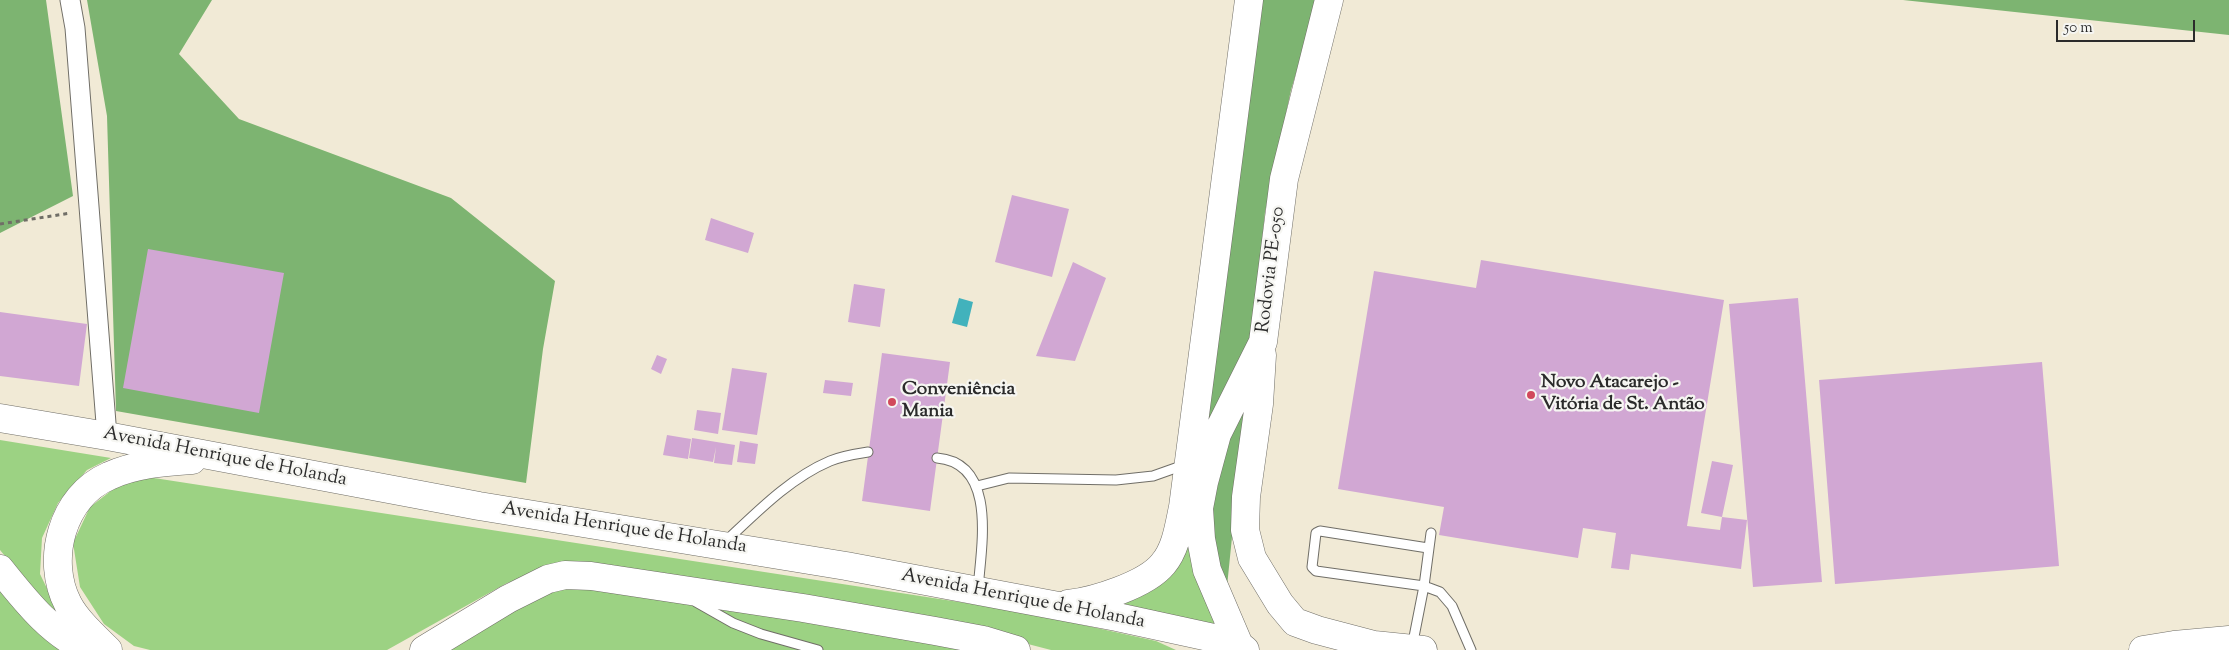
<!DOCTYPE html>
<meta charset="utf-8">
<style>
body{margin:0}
#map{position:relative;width:2229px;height:650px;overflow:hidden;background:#f1ead6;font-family:"Sorts Mill Goudy",serif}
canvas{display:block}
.scale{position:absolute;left:2056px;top:20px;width:139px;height:22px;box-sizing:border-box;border:2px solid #2b2b2b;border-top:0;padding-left:6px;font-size:15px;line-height:18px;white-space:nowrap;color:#2b2b2b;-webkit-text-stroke:4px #f6f6f2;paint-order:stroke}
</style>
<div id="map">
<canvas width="2229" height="650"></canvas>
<div class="scale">50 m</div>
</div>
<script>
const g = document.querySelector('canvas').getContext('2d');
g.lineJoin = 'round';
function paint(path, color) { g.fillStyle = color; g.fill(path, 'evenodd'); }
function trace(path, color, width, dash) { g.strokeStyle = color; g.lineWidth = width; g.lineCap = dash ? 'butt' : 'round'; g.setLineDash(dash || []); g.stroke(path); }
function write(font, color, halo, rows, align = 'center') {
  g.font = font + ' "Sorts Mill Goudy",serif'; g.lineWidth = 4.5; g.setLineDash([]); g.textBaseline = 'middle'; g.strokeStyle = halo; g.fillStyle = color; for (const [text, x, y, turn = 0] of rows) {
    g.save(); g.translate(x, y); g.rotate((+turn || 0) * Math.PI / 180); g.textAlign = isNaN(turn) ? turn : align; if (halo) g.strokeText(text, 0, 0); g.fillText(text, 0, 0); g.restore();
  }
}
const green = new Path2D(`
 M0 440 111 458 87 470 58 503 42 538 40 574 56 607 87 638 55 617 0 550Z
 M154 478 1024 612 1156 641 1176 650H1051L947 623 560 569 507 583 387 650H150L134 646 104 624 80 587 73 543 90 507 125 480Z
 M1187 530 1232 633 1104 605Z
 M0 568 38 613 106 650H0Z
 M548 579 983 650H410Z`);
const forest = new Path2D(`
 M0 0H46L73 196 0 233Z
 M87 0H212L179 54 239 119 451 198 555 281 543 349 526 483 116 411 107 116Z
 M1263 0H1318L1291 90 1265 212 1224 616 1187 530Z
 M1903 0H2229V35Z`);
const water = new Path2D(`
 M959 298 973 302 967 327 952 323Z`);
const building = new Path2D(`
 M1012 195 1069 209 1052 277 995 262Z
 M711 218 754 233 748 253 705 240Z
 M148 249 284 273 259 413 123 388Z
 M1481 260 1724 300 1687 526 1720 530 1722 517 1747 520 1741 569 1631 554 1629 570 1611 568 1616 533 1583 528 1578 558 1439 535 1444 507 1338 489 1374 271 1476 288Z
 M1073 262 1106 278 1075 361 1036 356Z
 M854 284 885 289 880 327 848 322Z
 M1798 298 1822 582 1753 587 1729 304Z
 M0 312 87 324 79 386 0 376Z
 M882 353 950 362 930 511 862 501Z
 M657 355 667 359 661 374 651 369Z
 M2042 362 2059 566 1835 584 1819 380Z
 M732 368 767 373 757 435 722 430Z
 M825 380 853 383 851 396 823 393Z
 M697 410 721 413 718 434 694 430Z
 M667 435 691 439 688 459 663 455Z
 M692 438 735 445 732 465 714 463 716 447 713 462 689 458Z
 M740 441 758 444 755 464 737 462Z
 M1712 461 1733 465 1722 517 1701 513Z`);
const path = new Path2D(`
 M0 224 71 213`);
const lane = new Path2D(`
 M937 458C998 463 981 548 978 589
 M977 486 1009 478 1116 480 1153 476 1184 465
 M1431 533 1424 586 1440 592 1452 606 1471 650
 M725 542C757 512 790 478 830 461 842 456 855 454 868 452
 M696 602 733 623 761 634 818 650
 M1412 647 1424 586 1316 571 1312 567 1316 533 1320 531 1428 548`);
const street = new Path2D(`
 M70 0 75 28 107 436`);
const primary = new Path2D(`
 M1262 355 1259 404 1246 497 1245 530 1252 558 1280 604 1295 622 1317 630 1374 645 1423 650
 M0 418 107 436 479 506 846 566 1117 617 1218 639 1239 645 1245 650
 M0 569C25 600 50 633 88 650
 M1068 604C1094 601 1146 585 1163 564 1176 549 1179 526 1183 507L1249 0
 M1239 645 1207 570 1201 539 1199 508 1204 482 1217 434 1263 342 1284 179 1329 0
 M108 650C94 636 77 621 68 604 45 560 62 496 109 476 135 464 164 462 192 460
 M424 650 508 599 548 579 565 575 591 576 803 608 935 631 983 640 1016 650`);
const highway = new Path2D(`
 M2143 650 2174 645 2229 640`);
const markers = [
 [1531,395,5,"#d1495b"],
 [892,402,5,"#d1495b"]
];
const streetNames = [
 ["Rodovia PE-050",1272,270,-83],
 ["Avenida Henrique de Holanda",225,458,11],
 ["Avenida Henrique de Holanda",624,529,9],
 ["Avenida Henrique de Holanda",1023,600,11]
];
const poiNames = [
 ["Novo Atacarejo -",1541,384],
 ["Vitória de St. Antão",1541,406],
 ["Conveniência",902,391],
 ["Mania",902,413]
];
paint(green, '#9cd283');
paint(forest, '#7db471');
paint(water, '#42b2bc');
paint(building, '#d1a7d3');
trace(lane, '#706e67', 11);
trace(street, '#706e67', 21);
trace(primary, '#706e67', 29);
trace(highway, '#706e67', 29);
trace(path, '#706e67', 3, [4, 4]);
trace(lane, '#fff', 9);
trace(street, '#fff', 19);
trace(primary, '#fff', 28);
trace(highway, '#fff', 28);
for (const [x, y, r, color] of markers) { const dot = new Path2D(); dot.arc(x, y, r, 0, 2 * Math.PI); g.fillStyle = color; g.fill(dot); trace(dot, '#f6f6f2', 2); }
write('19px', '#2b2b2b', '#f6f6f2', streetNames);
write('bold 19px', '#2b2b2b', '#f6f6f2', poiNames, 'left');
</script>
